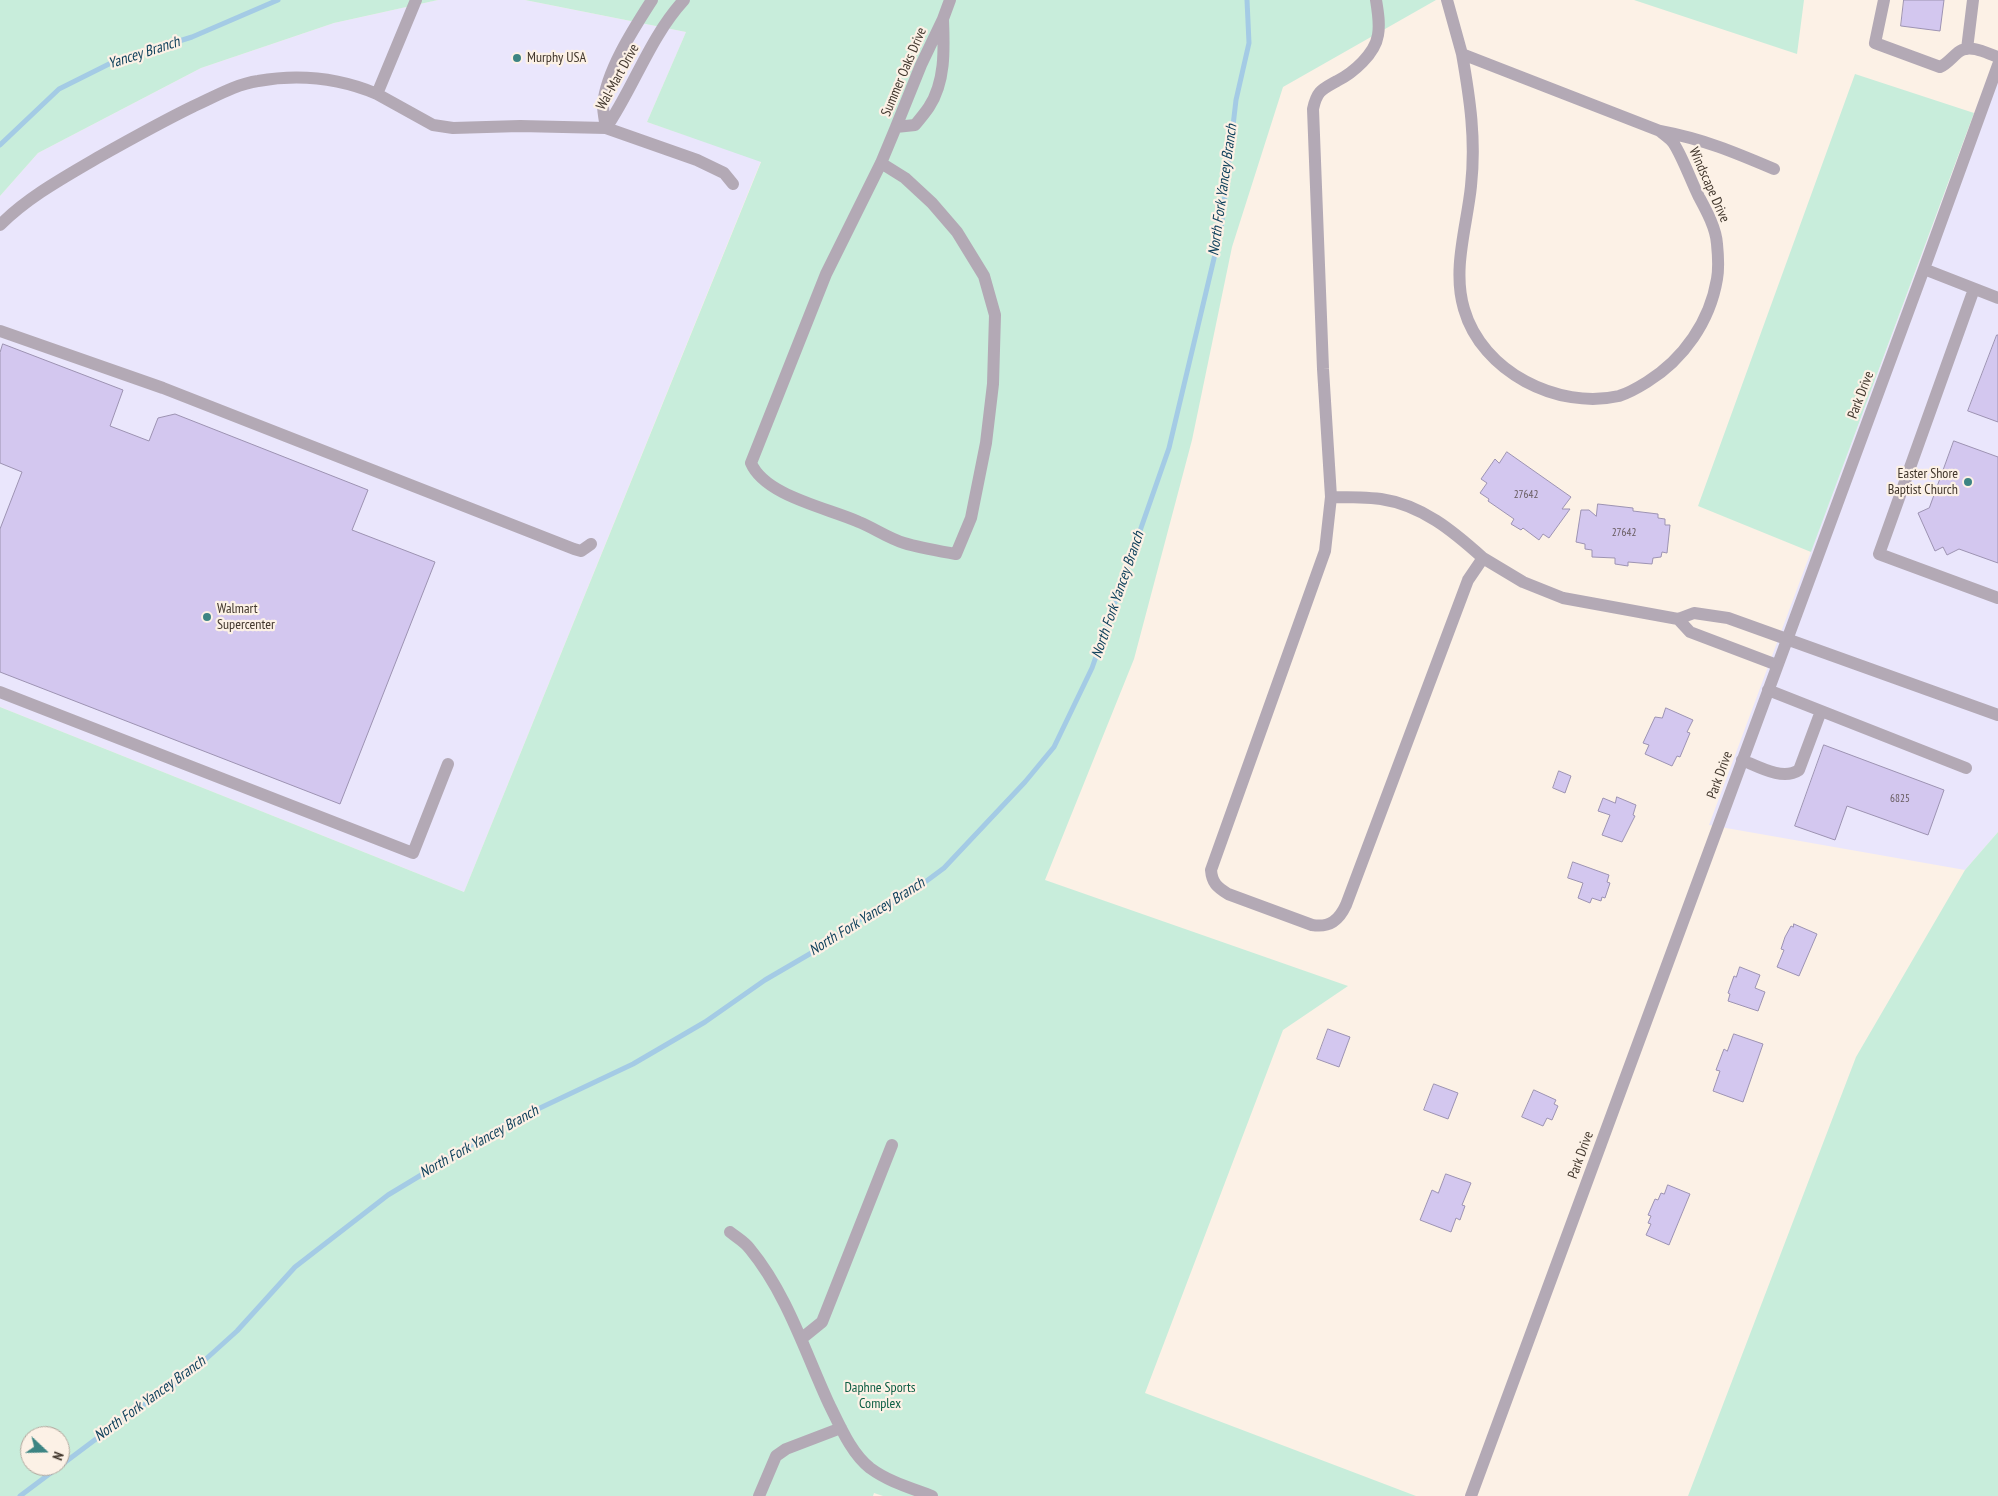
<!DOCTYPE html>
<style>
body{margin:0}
#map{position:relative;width:1998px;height:1496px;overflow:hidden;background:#fcf1e6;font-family:"PT Sans Narrow",sans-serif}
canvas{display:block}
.north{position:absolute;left:20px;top:1426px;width:50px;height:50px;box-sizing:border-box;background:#fcf1e6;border:1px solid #b1a69c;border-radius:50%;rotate:111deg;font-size:14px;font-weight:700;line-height:20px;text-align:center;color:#41362c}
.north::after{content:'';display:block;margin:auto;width:18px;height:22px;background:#3c8483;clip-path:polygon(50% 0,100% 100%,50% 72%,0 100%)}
</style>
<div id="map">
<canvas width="1998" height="1496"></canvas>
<div class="north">N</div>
</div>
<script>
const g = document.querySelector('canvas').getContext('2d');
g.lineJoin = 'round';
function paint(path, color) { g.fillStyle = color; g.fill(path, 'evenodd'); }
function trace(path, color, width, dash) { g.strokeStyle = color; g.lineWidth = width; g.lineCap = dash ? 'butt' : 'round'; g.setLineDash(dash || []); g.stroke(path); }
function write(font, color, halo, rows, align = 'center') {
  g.font = font + ' "PT Sans Narrow",sans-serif'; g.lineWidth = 4.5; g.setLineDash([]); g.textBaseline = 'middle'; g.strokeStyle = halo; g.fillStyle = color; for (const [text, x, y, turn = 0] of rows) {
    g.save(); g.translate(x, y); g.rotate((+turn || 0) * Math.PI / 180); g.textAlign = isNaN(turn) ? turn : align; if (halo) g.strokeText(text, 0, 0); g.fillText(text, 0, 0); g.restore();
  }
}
const commercial = new Path2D(`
 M438 0H525L686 32 647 122 761 161 464 892 0 707V196L38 153 201 68 334 23Z
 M1998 50V832L1965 870 1709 825Z`);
const green = new Path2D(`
 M0 0H438L334 23 201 68 38 153 0 196Z
 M525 0H1436L1283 87 1232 247 1192 440 1134 659 1045 880 1348 986 1283 1030 1145 1393 1416 1496H883L874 1493 873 1496H0V707L464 892 761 162 647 122 686 32ZM30 1436H60V1466H30Z
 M1634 0H1804L1797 54Z
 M1855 74 1974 113 1811 552 1698 506Z
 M1998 832V1496H1688L1856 1057 1965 870Z`);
const stream = new Path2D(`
 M0 145 59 89 115 61 192 37 278 0
 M20 1496 124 1418 186 1377 237 1331 295 1267 388 1195 504 1125 633 1064 705 1022 765 980 825 945 853 923 909 894 944 868 1025 782 1054 747 1092 668 1169 448 1221 229 1236 100 1249 43 1247 0`);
const building = new Path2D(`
 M1904 0H1944L1940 31 1901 26Z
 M1997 335H1998V422L1968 411Z
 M3 344 123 390 110 426 149 441 158 418 175 414 368 490 352 530 435 562 340 804 0 672V529L22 472 0 463V353Z
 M1954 441 1998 457V563L1959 549 1947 555 1943 547 1935 551 1918 513 1929 508Z
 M1507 452 1571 497 1562 509H1570L1549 538 1543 534 1539 540 1523 528 1521 530 1511 524 1514 519 1488 501 1489 499 1480 493 1487 483 1481 479 1495 459 1499 463Z
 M1598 504 1633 508V511L1658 514V518L1665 519V525H1670L1667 553 1662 552 1661 557 1653 558 1652 564 1628 562V566L1615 564V558L1592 557V550L1585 549V544L1576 542 1581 510H1589L1596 516Z
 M1666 708 1693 720 1687 732 1690 733 1680 757 1677 756 1672 766 1645 754 1649 745 1643 743 1655 717 1662 718Z
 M1824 745 1944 790 1928 835 1847 806 1835 840 1795 826Z
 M1559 771 1571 776 1565 793 1553 788Z
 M1617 797 1636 805 1633 815 1635 816 1622 842 1602 835 1610 815 1598 811 1603 798 1615 803Z
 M1573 862 1609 875 1607 882 1610 883 1605 898 1602 897 1601 901 1592 898 1590 903 1578 898 1583 883 1568 878Z
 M1794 924 1817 934 1799 976 1777 967 1784 950 1781 949 1785 937 1791 926 1793 927Z
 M1740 967 1760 975 1755 988 1765 992 1758 1011 1728 1001 1730 994 1728 993 1734 976 1736 977Z
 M1328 1029 1350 1037 1339 1067 1317 1059Z
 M1734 1034 1763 1044 1743 1102 1713 1091 1720 1071 1716 1070 1724 1049 1727 1051Z
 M1434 1084 1458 1093 1448 1119 1424 1110Z
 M1534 1090 1556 1100 1554 1104 1558 1106 1552 1120 1547 1118 1543 1126 1522 1117Z
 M1446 1174 1471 1183 1462 1205 1465 1206 1460 1220 1456 1218 1451 1232 1420 1220 1432 1190 1438 1193Z
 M1668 1185 1690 1194 1669 1245 1646 1235 1651 1224 1648 1223 1651 1216 1648 1215 1655 1199 1658 1200 1661 1193 1664 1194Z`);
const minor = new Path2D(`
 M1447 0 1462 54
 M1884 0 1875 43 1940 67C1949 63 1955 53 1962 50 1973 45 1988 54 1998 57
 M943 19C944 47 946 81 929 107 925 113 920 119 915 125L896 127 921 65Z
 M943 19 950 0
 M1967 49 1973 0
 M1462 54 1660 131C1664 135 1671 139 1674 144 1683 158 1691 181 1699 197 1706 210 1716 228 1717 244 1718 254 1719 268 1717 279 1710 321 1684 359 1647 382 1639 387 1629 393 1619 396 1558 410 1482 372 1464 309 1452 269 1467 226 1471 186 1476 140 1470 99 1462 54Z
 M377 94 433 125 453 128 520 126 606 128 697 160 724 173 733 184
 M606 128C634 87 650 37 684 0
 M606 128C605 121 603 112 603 105 606 71 634 28 652 0
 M1660 131C1703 139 1734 152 1774 169
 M881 163 905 178 932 203 957 232 984 276 995 315 993 384 986 443 971 518 956 554C939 551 920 548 904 543 888 538 874 528 859 522 828 508 765 496 751 463L826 274 881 163 896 127
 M0 225C28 197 63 178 97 158 129 140 161 122 194 106 214 97 236 84 258 81 298 74 339 78 377 94L416 0
 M1924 269 1998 298
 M1974 289 1879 554 1998 598
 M0 331 163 388 574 549 581 551 591 544
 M1331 497C1348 497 1364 497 1381 499 1422 505 1453 531 1483 558L1468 580 1346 905C1339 920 1330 928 1312 925L1228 894C1217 887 1212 883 1211 870L1325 551 1331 497 1323 369 1313 109C1317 91 1321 90 1337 81 1353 73 1375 54 1378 35 1380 24 1378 12 1376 0
 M1483 558 1523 582 1563 598 1678 619 1694 613 1728 618 1998 715
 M1678 619 1690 632 1777 665
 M1768 690 1966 768
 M0 692 413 853 448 764
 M1742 760C1759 767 1783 781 1799 770L1821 711
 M730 1232C736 1237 745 1242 750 1249 787 1294 805 1352 829 1404 840 1426 851 1453 870 1468 889 1482 911 1488 932 1496
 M801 1339 822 1322 892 1145
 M759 1496 776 1456 786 1449 841 1428
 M1471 1496 1925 266 1998 65`);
const markers = [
 [517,58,5,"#3c8483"],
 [1968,482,5,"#3c8483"],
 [207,617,5,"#3c8483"]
];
const numberNames = [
 ["27642",1526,495],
 ["27642",1624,533],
 ["6825",1900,799]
];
const poiNames = [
 ["Murphy USA",527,58],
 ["Easter Shore",1958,474,"right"],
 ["Baptist Church",1958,490,"right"],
 ["Walmart",217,609],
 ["Supercenter",217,625]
];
const streetNames = [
 ["Summer Oaks Drive",904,72,-67],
 ["Wal-Mart Drive",618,77,-61],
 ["Windscape Drive",1709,185,66],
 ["Park Drive",1861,395,-69],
 ["Park Drive",1720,775,-70],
 ["Park Drive",1581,1155,-70]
];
const parkNames = [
 ["Daphne Sports",880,1388],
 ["Complex",880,1404]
];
const waterNames = [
 ["Yancey Branch",144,53,-18],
 ["North Fork Yancey Branch",1223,190,-82],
 ["North Fork Yancey Branch",1118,595,-71],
 ["North Fork Yancey Branch",867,917,-32],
 ["North Fork Yancey Branch",479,1142,-29],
 ["North Fork Yancey Branch",150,1399,-36]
];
paint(commercial, '#eae6fc');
paint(green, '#c8eddb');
trace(stream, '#a4cbe5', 5);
paint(building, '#d3c7ef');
trace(building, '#9d93b2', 1);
trace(minor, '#b3a9b5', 12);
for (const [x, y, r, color] of markers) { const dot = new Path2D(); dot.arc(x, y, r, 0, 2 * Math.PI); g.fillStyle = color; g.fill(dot); trace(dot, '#fcf1e6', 2); }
write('11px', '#665a5d', null, numberNames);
write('14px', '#41362c', '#fcf1e6', poiNames, 'left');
write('14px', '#41362c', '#fcf1e6', streetNames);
write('14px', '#0c5d43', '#fcf1e6', parkNames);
write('italic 15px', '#10415c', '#fcf1e6', waterNames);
</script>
